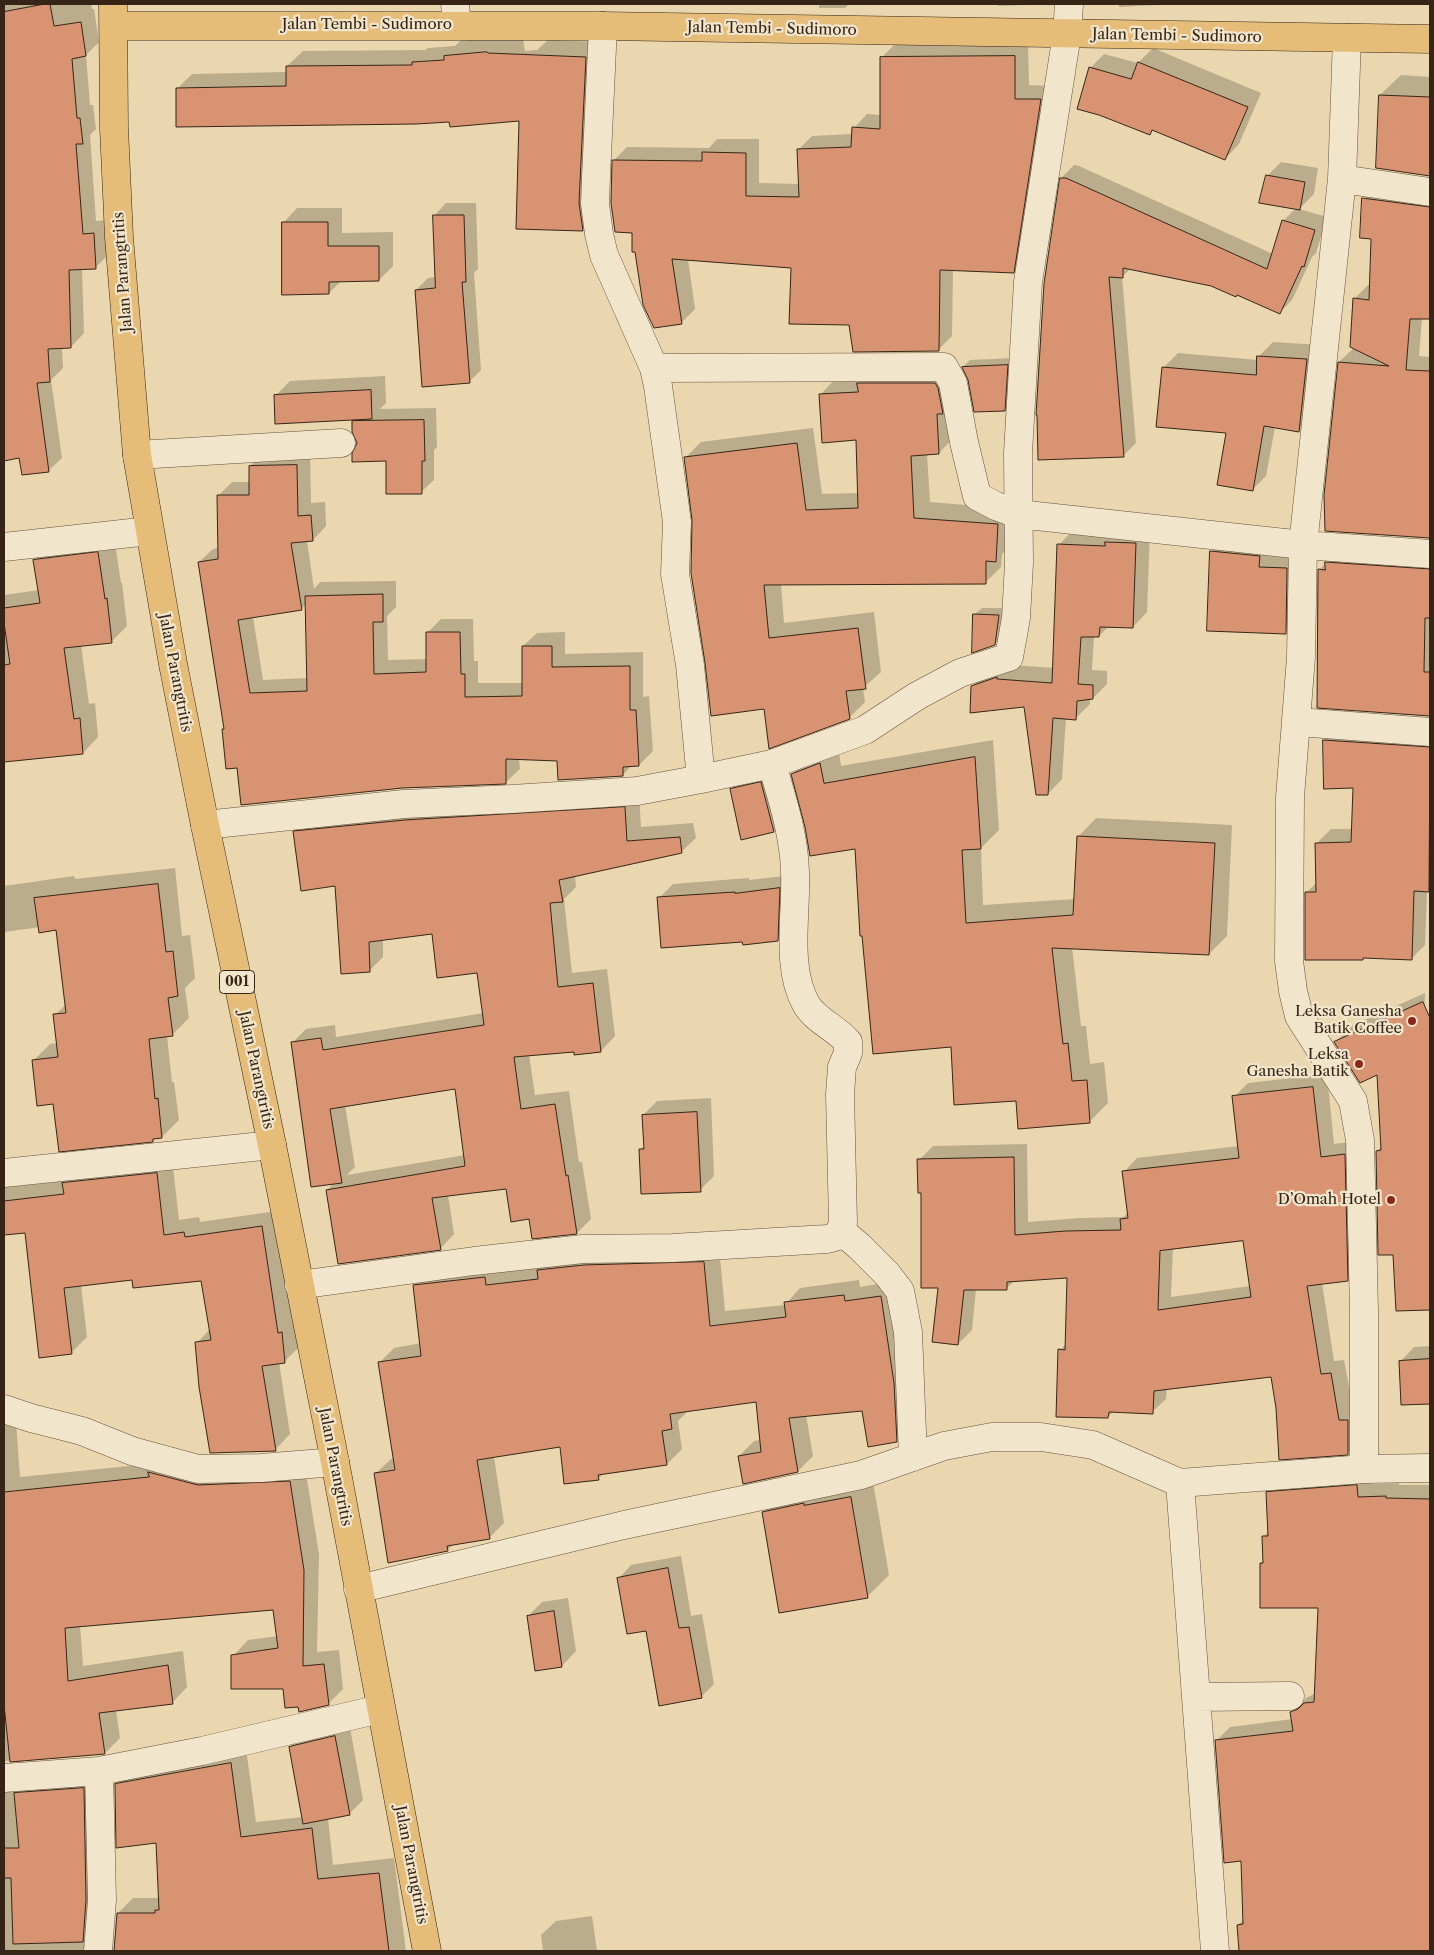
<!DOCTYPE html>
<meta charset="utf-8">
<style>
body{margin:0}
#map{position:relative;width:1434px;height:1955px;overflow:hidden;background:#ead7af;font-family:"Libre Caslon Text",serif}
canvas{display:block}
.frame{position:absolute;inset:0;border:5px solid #362516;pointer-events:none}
</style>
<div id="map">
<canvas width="1434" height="1955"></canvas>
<div class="frame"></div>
</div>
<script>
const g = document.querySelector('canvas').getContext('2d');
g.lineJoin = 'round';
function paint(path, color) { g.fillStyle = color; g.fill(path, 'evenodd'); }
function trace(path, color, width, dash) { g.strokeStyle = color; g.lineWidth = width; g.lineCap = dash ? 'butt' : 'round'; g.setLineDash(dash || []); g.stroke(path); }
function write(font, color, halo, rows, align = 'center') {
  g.font = font + ' "Libre Caslon Text",serif'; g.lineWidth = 4.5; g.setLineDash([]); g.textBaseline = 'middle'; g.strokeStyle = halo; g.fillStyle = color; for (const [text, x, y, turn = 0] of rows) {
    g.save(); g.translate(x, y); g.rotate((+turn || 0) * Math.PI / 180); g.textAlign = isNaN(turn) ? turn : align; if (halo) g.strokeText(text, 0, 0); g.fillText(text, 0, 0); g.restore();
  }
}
const shadow = new Path2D(`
 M4 4H91L92 9H94L99 42 86 55 90 105H93L96 129 90 135 96 221 108 220 109 254 95 268H82L84 333 71 347H62L63 368 51 380 62 458 48 471 7 385H4Z
 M819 4H849L845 8H819Z
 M998 4H1054L998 6Z
 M1119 4H1176L1119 7Z
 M502 37 523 39 525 51 537 50 548 40 601 42 597 215 582 230 520 119 451 121 177 89 192 74 287 72V66L303 51 425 50 428 48 455 46 460 41Z
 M1028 43 1029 85 1054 86 1027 258 1013 272 953 270 952 336 938 350 850 324 792 267 688 259 695 309 681 323 633 231 614 160 627 147 709 148 717 139H759V183L800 184 799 149 812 136 853 134 854 128 867 114 881 115V58L895 44Z
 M1153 48 1261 93 1239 144 1225 159 1154 129 1150 134 1099 114 1090 68 1104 54 1138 63Z
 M1401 75 1430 77V175L1377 167 1380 95Z
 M1281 162 1318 168 1314 194 1299 209 1327 217 1316 253 1312 257 1292 300 1279 313 1238 294 1212 285 1131 268 1122 277 1136 443 1123 456 1061 178 1074 165 1079 166 1273 254 1283 221 1296 208 1267 176Z
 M1378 185 1430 192V318H1422L1419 356 1430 357V537L1326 530 1339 362 1354 348V299L1368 285H1371L1372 237 1364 199Z
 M446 203H476L478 269 474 273 481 370 469 382 416 290 428 278 436 277 434 216Z
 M297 208H342V233L393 232V266L379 280 341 281 329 293 283 223Z
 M1273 342 1321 345 1313 417 1299 431 1275 427 1266 476 1252 490 1227 432 1163 368 1178 353 1258 360 1259 356Z
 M1014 358 1011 403 1004 410 970 380 963 367 970 360Z
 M951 367 954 437 939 453 927 454 930 502 1013 509 1011 545 1002 554 1001 567 985 583H781L784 623 874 612 881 672 863 688 865 702 849 718 765 708 694 520 685 458 701 442 813 428 822 494 859 493 857 439 821 394 836 378Z
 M385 376 386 403 380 409 436 408 437 447 434 450V480L421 492 387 460 358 443 353 421 356 418 275 396 290 381Z
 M310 452 311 503 325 502 326 526 313 540 307 541 314 589 320 582 396 581V607L387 616 388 660 427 659V633L441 619H473L474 661H478V683H523V646L537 633 565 632V654L643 652V697L649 696 653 751 639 765H632L623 775 558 760 519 758 520 769 506 782 238 766 223 729 225 727 199 562 213 549 219 548 218 496 232 482H250V466L264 453ZM307 604 308 678 263 680 253 617 301 609Z
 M1150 529 1147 612 1133 627 1109 626 1099 636H1094L1092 670 1107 671V684L1093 698H1090V704L1075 719 1066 718 1062 779 1048 794 1025 706 973 686 987 672 1011 665 1054 668 1059 545 1073 530Z
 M1233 530 1308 547 1307 611 1285 633 1212 551Z
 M114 537 121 583H122L127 626 111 642 81 645 89 704 95 703 98 737 83 753 4 760V595L39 590 34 560 50 544Z
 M1340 549 1430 555V715L1319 707V570Z
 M982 608H1005L1002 637 995 644 975 614Z
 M1338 726 1430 733V889L1427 891 1425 945 1411 959 1306 893 1317 882V843L1331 829H1353L1354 787 1326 788 1324 740Z
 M993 740 999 830 981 848 983 905 1075 899 1078 837 1096 818 1232 825 1227 936 1209 954 1072 947 1081 1026H1086L1090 1064 1104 1062 1108 1103 1090 1121 1020 1128 1017 1100 952 1045 857 848 806 827 792 774 811 756 838 746 841 766Z
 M775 769 788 817 774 831 731 789 745 775Z
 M639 794 641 827 693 823 696 838 681 852 575 876 576 887 564 899 572 973 607 969 615 1036 601 1051 529 1054 535 1095 569 1091 579 1162H582L591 1219 577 1233 533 1238 530 1218 507 1188 448 1195 454 1234 440 1249 327 1190 335 1182 292 1043 306 1029 335 1025 336 1037 484 1013 478 971 433 933 383 939V957L369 971 336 885 294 832 308 818ZM456 1088 465 1155 347 1175 355 1167 345 1105Z
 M175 868 182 936 190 935 195 978 185 988 189 1018 172 1035 167 1036 172 1082H174L179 1120 162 1137 155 1138 153 1140 54 1103 33 1061 50 1044 58 1043 55 1015 66 1004 57 929 40 927 4 932V886L74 876 75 879Z
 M793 875 792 926 777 940 659 898 673 884 749 878V880Z
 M1425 993 1422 1081H1430V1309L1397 1310 1394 1254 1377 1151 1382 1146 1379 1073 1336 1042 1351 1026Z
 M1327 1074 1334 1144 1358 1141 1361 1266 1347 1279 1322 1283 1334 1361 1344 1360 1353 1407 1362 1439 1348 1453 1277 1408 1272 1376 1167 1388 1166 1399 1152 1412 1114 1411 1108 1417 1060 1350 1067 1343 1068 1276 1015 1280 1006 1289H976L972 1330 958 1344 939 1287 922 1191 919 1160 933 1146 1027 1144 1028 1222 1080 1218 1123 1217 1129 1212 1124 1172 1137 1158 1239 1146 1234 1097 1248 1083ZM1244 1239 1250 1286 1171 1297 1173 1248Z
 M711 1098 714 1176 700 1190 641 1149 645 1145 643 1115 657 1101Z
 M172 1158 179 1220 199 1217 200 1222 277 1211 300 1346 284 1362H279L290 1434 275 1450 197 1343 210 1329 202 1280 133 1279 81 1285 87 1337 71 1353 26 1232 4 1234 5 1187 66 1181 79 1168Z
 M719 1247 725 1311 785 1305 800 1288 859 1280 860 1287 896 1281 911 1426 896 1441 864 1410 806 1415 813 1456 798 1471 739 1456 754 1441 761 1440 757 1401 686 1410V1413L678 1421 682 1449 667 1464 604 1473 598 1479 561 1446 494 1457 504 1523 489 1538 454 1544 447 1550 375 1474 391 1459 394 1458 379 1363 394 1348 421 1343 414 1286 429 1270Z
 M1430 1346V1402L1402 1404 1400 1362 1414 1347Z
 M4 1407 15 1409 20 1477 159 1463 305 1467 319 1554 317 1652 339 1650 343 1689 328 1704 299 1706 284 1688 233 1656 248 1640 278 1636 274 1609 80 1625 83 1666 183 1651 187 1687 172 1703 116 1710 120 1738 105 1753 4 1761Z
 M1370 1472 1371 1484 1399 1483V1485H1430V1951H1240L1238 1925 1244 1919 1242 1860 1216 1741 1230 1727 1293 1719 1292 1712 1306 1698 1316 1693 1320 1607 1261 1563 1264 1560 1263 1537 1269 1531 1267 1493 1281 1479Z
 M872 1476 889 1575 868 1596 764 1512 785 1491Z
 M681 1556 691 1616 702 1614 714 1684 701 1697 647 1629 619 1578 631 1565Z
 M568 1598 576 1651 562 1666 528 1616 542 1602Z
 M349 1722 363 1800 349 1814 328 1818 333 1865 394 1858 406 1951H115L118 1913 133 1898H160L157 1841 116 1784 131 1769 246 1748 256 1822 303 1817 290 1747 305 1733Z
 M4 1765 98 1773 110 1951H4Z
 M592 1916 597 1951H543L541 1935 556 1921Z`);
const building = new Path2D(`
 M45 4H50L54 26 81 22 86 56 72 59 77 118H80L83 144H76L83 234 94 233 96 269 69 270 71 348 48 349 50 382 37 383 49 472 22 475 19 458 4 461V12Z
 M487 52 488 53 586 57 579 203 583 231 516 229 519 121 450 127 449 122 416 124 176 127V88L286 86V66L412 65V62L444 60V56Z
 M1015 56V99H1041L1014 273 940 270 939 351 853 352 849 325 789 324 791 268 672 259 682 324 654 328 643 305 635 252H632V233L615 232 611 203 612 160 702 161V152L746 153V196L799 197 797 149 851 147 852 127 880 129V57Z
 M1138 62 1248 107 1225 160 1152 130 1150 135 1099 115 1077 109 1089 67 1131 79Z
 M1379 95 1430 97V176L1376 168Z
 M1266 175 1305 182 1300 210 1259 203Z
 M1060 178H1066L1267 269 1282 220 1315 230 1304 267 1302 266 1280 314 1237 295 1236 297 1211 286 1123 268V278L1109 277 1124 457 1038 460 1037 415H1036L1044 284Z
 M1362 198 1430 207V319H1410L1406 370 1430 371V538L1325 531 1324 495 1338 362 1389 366 1350 347 1353 298 1369 300 1371 239 1360 238Z
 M433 215H464L466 282H462L470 383 422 387 415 290 435 288Z
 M282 222H328V246H379V281L329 282V294L282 295Z
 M1257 356 1307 359 1299 432 1264 426 1253 491 1217 485 1226 433 1156 427 1162 367 1256 375Z
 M1008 365 1005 411 974 412 968 380 962 367Z
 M857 383H935L938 388 943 414H937L939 454 911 456 914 518 998 524 996 562 986 561V584L764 585 769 638 858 628 866 689 846 691 850 719 769 749 764 709 711 716 705 663 691 573 692 520 684 457 797 443 806 510 858 508 856 440 822 443 819 394 858 392Z
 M371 390 372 419 275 424 274 395Z
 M424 420 425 461H422V494H386V461L352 462V453L357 443 352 432V421Z
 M297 465 298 516 311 515 313 541 291 543 302 610 238 620 250 693 307 691 305 596 383 594V622H373L374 674 426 672V632H460L461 674H465V697L522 696V646H552V667L630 666V710H636L639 766 623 767V776L558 780 557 761 506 759V784L402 788 241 805 237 768 226 769 222 729H224L198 562 218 559 217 495H249V466Z
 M1105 542 1136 543 1133 628 1100 627 1099 637H1081L1078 684 1093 685V699L1077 701 1076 720 1053 718 1048 795H1036L1024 707 970 713 971 686 997 677V679L1052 683 1057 544 1105 546Z
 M1210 551 1260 556 1259 567 1287 568 1286 634 1207 631Z
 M98 552 105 599 107 598 112 643 64 648 74 719 80 718 83 754 4 762V665L10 664 4 623V608L40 603 33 560Z
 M1325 562 1430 569V618H1425L1424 672H1430V716L1317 708 1318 569 1325 570Z
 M973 614 999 615 995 645 972 653Z
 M1323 740 1430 747 1429 892 1414 891 1412 960 1363 958V960H1305V892H1316L1315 843 1351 842 1353 788 1324 789Z
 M975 757 981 849 962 850 966 923 1073 915 1077 836 1215 843 1209 955 1052 948 1063 1044 1068 1043 1072 1081 1087 1080 1090 1123 1018 1129 1016 1101 954 1105 951 1047 873 1054 862 936H860L855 849 810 856 805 827 791 774 820 763 824 783Z
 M761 782 774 832 741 840 730 789Z
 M625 807 627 841 680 837 682 853 559 880 563 902 550 903 558 987 593 983 601 1052 574 1055V1052L514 1057 521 1109 555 1104 566 1176 568 1175 577 1234 532 1239 529 1219 511 1222 506 1189 432 1198 441 1250 338 1264 326 1190 465 1166 455 1089 330 1109 342 1183 311 1187 291 1042 321 1038 323 1050 484 1025 477 973 437 978 432 934 369 942 370 972 341 974 335 886 301 891 293 831 405 820Z
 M158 884 166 952 173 951 178 996 168 998 173 1036 149 1039 155 1099 158 1098 162 1138 153 1139V1142L59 1152 53 1104 37 1106 32 1060 58 1057 53 1014 66 1013 56 930 39 933 34 898Z
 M780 888 778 941 743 945 742 942 661 948 657 897 735 892V893Z
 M1423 1002 1430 1018V1310L1396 1311 1393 1255H1378L1376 1151 1381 1150 1377 1075 1360 1083 1334 1042Z
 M1313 1087 1321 1157 1345 1154 1348 1281 1307 1286 1321 1374 1331 1373 1339 1420H1348V1455L1279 1460 1276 1408 1271 1377 1154 1391 1153 1414 1109 1412 1108 1418 1056 1417 1058 1349 1065 1350 1067 1278 1007 1282V1290H964L958 1345 932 1342 938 1288H921V1193H918L917 1159 1014 1157 1015 1235 1065 1231 1121 1230 1120 1219 1128 1218 1122 1171 1239 1158 1232 1096ZM1243 1241 1251 1297 1158 1310 1160 1251Z
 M697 1112 701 1192 641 1194 639 1149H644L642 1115Z
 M157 1173 164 1235 184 1232 185 1237 262 1226 278 1333 282 1332 285 1363 262 1366 276 1451 210 1453 199 1387 195 1342 211 1340 201 1281 133 1288 132 1280 64 1288 72 1354 39 1358 25 1233 4 1235V1201L64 1194 62 1183Z
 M704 1262 710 1326 786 1317 784 1302 844 1295 845 1301 881 1296 894 1383 897 1442 868 1447 862 1411 789 1418 798 1472 743 1484 738 1456 761 1452 756 1402 670 1414 672 1429 662 1431 667 1465 598 1475 599 1480 564 1484 560 1447 477 1460 490 1539 447 1546 448 1551 388 1563 374 1473 395 1470 378 1362 421 1356 413 1285 485 1277 486 1285 538 1279 537 1270 584 1265Z
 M1430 1359V1404L1401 1405 1399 1361Z
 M148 1472 198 1485 290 1481 304 1570 303 1666 324 1664 329 1705 299 1712 298 1707 285 1708 283 1689H231V1655L278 1648 273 1610 65 1628 68 1681 168 1665 173 1704 99 1713 105 1754 10 1762 4 1705V1492L149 1477Z
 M1357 1485 1358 1497 1386 1496V1498L1430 1499V1951H1239L1237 1925 1243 1924 1241 1861 1224 1863 1215 1740 1293 1731 1290 1712 1298 1709 1304 1703 1314 1702 1318 1608H1260V1563H1263L1262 1536H1268L1266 1492Z
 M851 1497 868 1598 779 1613 762 1512 804 1503V1505Z
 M668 1568 679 1628 689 1627 702 1698 659 1706 646 1631 627 1634 617 1578Z
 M554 1611 562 1667 535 1671 527 1616Z
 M335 1736 350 1815 303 1824 289 1747Z
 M231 1763 241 1837 312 1828 318 1879 379 1873 389 1951H114L117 1913H155V1910H159L156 1843 116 1848 115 1784Z
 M84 1788 86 1900 83 1942 13 1944 11 1878H4V1848H19L14 1793Z`);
const minor = new Path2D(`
 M455 4 457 25
 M603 26 596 177 595 204 599 234 604 255 654 368 658 386 677 522 675 574 690 665 701 779
 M1347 38 1342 179 1303 545 1301 657 1290 797 1289 961 1293 991 1299 1016 1353 1101 1360 1140 1364 1311V1469
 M1342 179 1430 192
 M654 368 944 367 953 383 964 442 977 496 996 506 1018 514 1303 545 1430 554
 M137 455 341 443
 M4 547 149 531
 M1298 722 1430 732
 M205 825 404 804 512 799 637 791 701 779 772 764 865 730 917 696 960 673 1009 657 1016 618 1019 563 1018 453 1028 282 1067 34 1069 4
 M4 1173 272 1145
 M841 1231 859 1246 887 1274 900 1291 908 1332 913 1457
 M299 1285 474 1261 583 1249 673 1248 827 1239 838 1236 843 1223 840 1094 842 1067 848 1053V1042C836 1028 815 1020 806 1004 785 966 797 913 795 872 794 834 782 799 772 764
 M4 1409 31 1418 82 1431 132 1451 198 1469 261 1468 335 1462
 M1180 1483 1215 1951
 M358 1589 624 1525 861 1475 944 1446 992 1437H1041L1093 1445 1180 1483 1364 1469 1430 1468
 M1196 1697 1290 1696
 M4 1778 99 1771 202 1751 380 1709
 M98 1951 102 1900 99 1771`);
const major = new Path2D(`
 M113 4 114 128 119 237 137 455 173 664 205 825 272 1145 335 1462 427 1951
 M114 26H603L1430 39`);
const markers = [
 [1412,1021,5,"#8f2418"],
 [1359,1064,5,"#8f2418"],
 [1391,1200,5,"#8f2418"]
];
const shields = [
 [237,982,35]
];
const shieldNames = [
 ["001",237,982]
];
const streetNames = [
 ["Jalan Tembi - Sudimoro",367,25],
 ["Jalan Tembi - Sudimoro",772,29,1],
 ["Jalan Tembi - Sudimoro",1177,36,1],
 ["Jalan Parangtritis",123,272,-94],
 ["Jalan Parangtritis",175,673,79],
 ["Jalan Parangtritis",256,1070,78],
 ["Jalan Parangtritis",335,1467,79],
 ["Jalan Parangtritis",411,1865,79]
];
const poiNames = [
 ["Leksa Ganesha",1402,1012],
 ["Batik Coffee",1402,1029],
 ["Leksa",1349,1055],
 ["Ganesha Batik",1349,1072],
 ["D’Omah Hotel",1381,1200]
];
paint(shadow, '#0003');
paint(building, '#d89372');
trace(building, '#362516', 1);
trace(minor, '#63523c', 29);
trace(major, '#362516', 29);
trace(minor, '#f1e5cb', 28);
trace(major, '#e5bc78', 28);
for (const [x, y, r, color] of markers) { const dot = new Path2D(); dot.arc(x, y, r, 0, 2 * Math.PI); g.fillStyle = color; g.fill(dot); trace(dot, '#f1e5cb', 2); }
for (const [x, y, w] of shields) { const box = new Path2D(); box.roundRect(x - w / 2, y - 11.5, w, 23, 4); g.fillStyle = '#f1e5cb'; g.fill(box); trace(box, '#362516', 1); }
write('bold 14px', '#362516', null, shieldNames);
write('15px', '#362516', '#f1e5cb', streetNames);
write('15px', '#362516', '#f1e5cb', poiNames, 'right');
</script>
